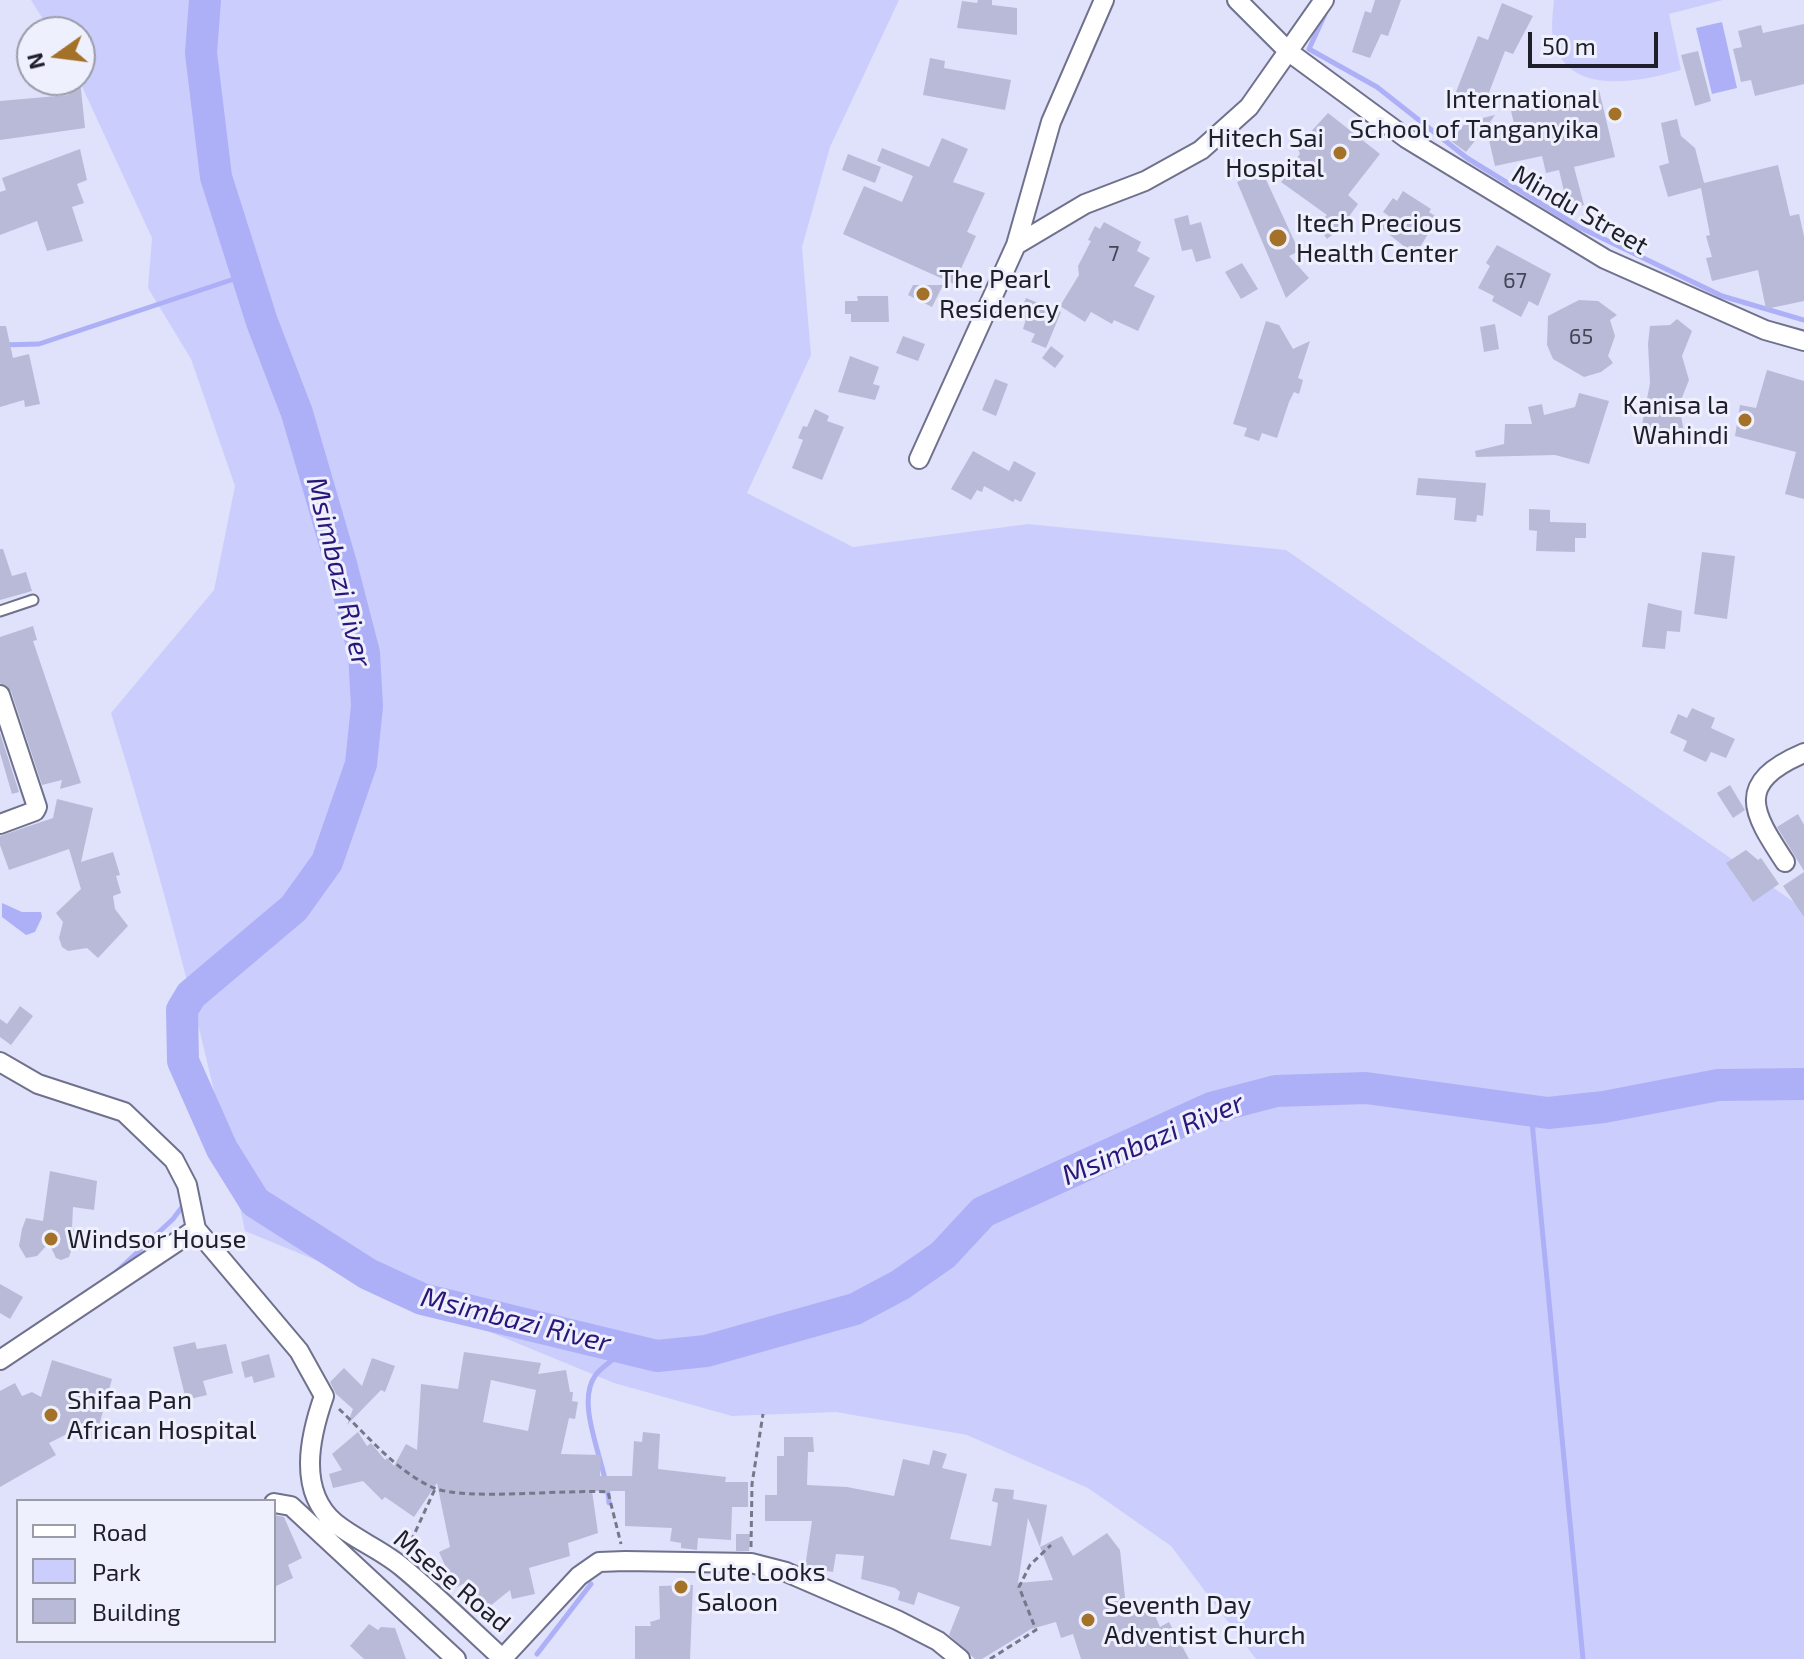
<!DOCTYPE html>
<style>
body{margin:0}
#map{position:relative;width:1804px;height:1659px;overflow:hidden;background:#e0e2fb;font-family:"Exo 2",sans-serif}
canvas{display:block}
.legend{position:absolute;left:16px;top:1499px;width:260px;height:144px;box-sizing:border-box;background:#eff0fd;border:2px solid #9b9ca9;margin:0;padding:10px 14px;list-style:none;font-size:24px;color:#1e1f2a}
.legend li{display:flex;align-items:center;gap:16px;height:40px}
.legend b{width:40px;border:2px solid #9b9ca9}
.north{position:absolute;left:16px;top:16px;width:80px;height:80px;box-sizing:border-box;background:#eff0fd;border:2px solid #9b9ca9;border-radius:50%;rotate:256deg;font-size:22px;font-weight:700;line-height:32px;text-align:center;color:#1e1f2a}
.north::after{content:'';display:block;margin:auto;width:28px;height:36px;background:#a47128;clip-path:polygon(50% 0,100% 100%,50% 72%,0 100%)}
.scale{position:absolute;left:1528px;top:32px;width:130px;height:36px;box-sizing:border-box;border:4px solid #1e1f2a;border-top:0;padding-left:10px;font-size:24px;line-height:28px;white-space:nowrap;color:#1e1f2a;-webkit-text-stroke:6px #eff0fd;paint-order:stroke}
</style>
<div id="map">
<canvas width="1804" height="1659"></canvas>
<ul class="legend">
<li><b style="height:10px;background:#fff"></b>Road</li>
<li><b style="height:22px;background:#cbcefc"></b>Park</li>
<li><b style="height:22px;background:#b8bad8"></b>Building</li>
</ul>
<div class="north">N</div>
<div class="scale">50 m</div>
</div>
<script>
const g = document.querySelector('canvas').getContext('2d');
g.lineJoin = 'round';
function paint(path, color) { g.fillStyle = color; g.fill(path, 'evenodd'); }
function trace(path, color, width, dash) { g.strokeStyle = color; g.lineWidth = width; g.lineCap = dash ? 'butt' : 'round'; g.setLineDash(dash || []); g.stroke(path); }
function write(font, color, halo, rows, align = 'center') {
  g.font = font + ' "Exo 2",sans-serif'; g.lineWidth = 6; g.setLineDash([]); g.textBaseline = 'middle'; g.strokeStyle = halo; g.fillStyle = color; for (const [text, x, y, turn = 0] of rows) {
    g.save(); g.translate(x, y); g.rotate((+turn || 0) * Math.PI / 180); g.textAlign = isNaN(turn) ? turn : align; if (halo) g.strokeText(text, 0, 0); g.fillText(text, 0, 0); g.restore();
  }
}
const green = new Path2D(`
 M31 0H899L830 147 802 247 811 355 747 493 853 547 1028 524 1286 550 1804 909V1659H1256L1171 1546 1088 1488 967 1435 836 1412 732 1416 614 1383 245 1231C209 1057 164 883 111 713L214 590 235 486 191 359 148 288 152 238 79 80 80 32H51Z
 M1554 0H1723L1669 14 1681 70C1638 82 1566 98 1553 38 1551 26 1553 11 1554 0Z`);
const water = new Path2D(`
 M1722 22 1737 88 1712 94 1696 28Z
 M2 903 22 912H41L42 917 35 932 26 935 2 917Z`);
const stream = new Path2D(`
 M1325 14 1309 49 1377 87 1467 158 1579 227 1722 296 1804 320
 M0 345 39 344 249 274
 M1531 1111 1583 1659
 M113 1275 173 1219 185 1203
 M609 1503C608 1467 574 1406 595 1376 600 1368 611 1362 618 1355L613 1347
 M537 1654 591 1584`);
const river = new Path2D(`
 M205 0 201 53 216 177 262 322 297 413 341 564 364 653 367 706 361 764 327 862 294 908 191 995 182 1010 183 1061 222 1149 255 1202 368 1274 422 1299 657 1356 706 1351 855 1309 900 1285 943 1255 983 1212 1211 1108 1276 1091 1366 1088 1548 1113 1604 1107 1718 1085 1804 1084`);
const building = new Path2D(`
 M978 0H992V5L1017 8V35L957 28 962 1 977 3Z
 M1375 0H1401L1388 36 1381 34 1370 58 1352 52 1365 11 1371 13Z
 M1502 3 1533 16 1513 54 1505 51 1483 108 1454 97 1478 36 1488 40Z
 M1804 24V84L1755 96 1751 80 1741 82 1733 49 1742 47 1738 31 1761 25 1763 33Z
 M1698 51 1711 101 1695 106 1681 55Z
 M930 58 945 61 944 68 1011 80 1005 110 923 95Z
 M73 80H80L85 128 0 140V101L68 95Z
 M1599 90 1615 157 1574 167 1584 205 1568 209 1559 170 1546 173 1542 156 1495 166 1486 127 1466 152 1451 141 1466 122 1495 115 1490 122 1519 145 1511 111Z
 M1328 113 1380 154 1348 195 1358 204 1348 218 1350 221 1327 239 1316 224 1327 215 1281 182 1296 166 1292 164 1300 154 1297 147Z
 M1677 119 1681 136 1695 148 1704 183 1778 165 1790 216 1799 214 1804 236V301L1766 309 1758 270 1712 281 1706 258 1712 257 1706 236 1710 235 1701 188 1668 197 1659 166 1669 163 1661 123Z
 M942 138 968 149 953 182 985 193 967 232 976 236 954 284 843 234 864 186 902 202 913 176 877 161 882 148 929 167Z
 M80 149 87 180 77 184 84 203 72 207 83 241 47 251 37 221 0 235V192L6 190 2 178Z
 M848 154 881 167 875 183 842 170Z
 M1262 171 1299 251 1289 256 1309 278 1286 298 1237 182Z
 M1403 191 1431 209 1429 212 1438 218 1415 255 1381 228 1389 216 1383 212 1393 198 1397 201Z
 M1188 215 1190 225 1201 222 1211 258 1196 262 1192 249 1182 251 1174 219Z
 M1104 222 1141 242 1137 251 1150 258 1134 286 1155 296 1138 331 1114 320 1112 324 1091 312 1085 322 1060 306 1079 275 1078 266 1091 241 1088 240 1095 226 1100 229Z
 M1497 245 1551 274 1538 306 1529 301 1521 317 1492 301 1494 296 1478 288 1490 266 1486 263Z
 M1242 263 1258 289 1241 299 1225 272Z
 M913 285H943L932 307 908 295Z
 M857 296H888L889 322H851V314H845V301H858Z
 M1026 298 1061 312 1046 348 1031 342 1035 334 1023 329 1026 319 1019 316Z
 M1579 300 1598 301 1617 315 1610 320 1615 336 1608 356 1613 363 1601 372 1584 377 1553 359 1547 345 1548 316Z
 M1677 319 1692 331 1682 356 1689 380 1679 405 1684 432 1666 443 1660 436 1641 430 1650 383 1648 344 1650 326 1670 325Z
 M1266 321 1279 325 1293 349 1310 341 1298 378 1303 380 1299 394 1294 392 1289 402 1277 438 1262 433 1259 441 1244 436 1247 428 1233 424Z
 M1495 324 1499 349 1484 352 1480 327Z
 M0 326H6L13 358 29 354 40 404 25 407 24 400 0 407Z
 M903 336 925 344 918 361 896 353Z
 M1051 346 1064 356 1055 368 1042 358Z
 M850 356 879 367 873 384 880 386 875 400 838 392Z
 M1767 370 1804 381V499L1785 494 1796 452 1735 436 1740 405 1756 408Z
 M995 379 1008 384 996 416 982 410Z
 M1579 393 1609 401 1589 464 1555 455 1476 457 1475 451 1504 444 1505 424H1532L1528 407 1542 404 1544 415 1575 407Z
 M815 409 829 416 827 421 844 427 822 480 792 468 803 440 798 438 803 426 807 427Z
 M973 451 1009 471 1014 461 1036 473 1021 502 1015 499 1013 502 984 486 982 492 977 490 971 500 951 489Z
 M1418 478 1486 483 1483 516 1477 515 1476 522 1454 520 1456 498 1416 495Z
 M1529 509 1550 510V522L1586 523V538H1575V552L1536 551 1537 531 1529 530Z
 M0 549H3L12 576 26 572 32 591 0 600Z
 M1702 552 1735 556 1727 619 1694 614Z
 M1648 603 1682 611 1680 632 1667 631 1665 649 1642 647Z
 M33 626 37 640 33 641 81 783 60 789 62 780 42 785 11 691 0 683V637Z
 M1692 708 1715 718 1711 728 1735 739 1726 758 1711 752 1706 762 1683 751 1687 741 1670 733 1678 714 1687 718Z
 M0 733 19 792 12 794 0 753Z
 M1730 785 1745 810 1733 818 1717 793Z
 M57 799 93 808 81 862 113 852 120 875 116 876 121 893 113 896 115 909 128 926 98 958 87 948 68 951 62 947 59 938 63 922 56 913 81 889 69 849 9 870 0 845V836L53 818Z
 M1798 814 1804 825V871L1777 827Z
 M1746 850 1758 860 1761 858 1779 884 1753 902 1726 863Z
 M1804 872V917L1783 886Z
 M20 1006 33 1016 11 1045 0 1037V1019L7 1024Z
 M50 1171 97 1181 94 1210 73 1207 72 1228 93 1246 73 1245 69 1257 61 1260 56 1258 49 1243 37 1256 26 1258 19 1246 22 1229 26 1218 43 1221Z
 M0 1284 23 1297 10 1319 0 1313Z
 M195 1342 197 1349 226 1344 233 1373 203 1381 207 1395 186 1400 173 1347Z
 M464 1352 541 1363 538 1374 566 1370 570 1392H573L572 1401 578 1402 575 1419 569 1418 561 1454 601 1455 600 1476H632L634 1441 642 1442 643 1432 660 1434 658 1469 726 1477 725 1482H748V1507H732L731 1540 698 1538 697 1550 681 1548V1543L670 1541 672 1528 625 1526V1491H592L598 1533 568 1543 570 1556 529 1568 535 1594 512 1599 510 1590 484 1611 463 1584 455 1588 439 1552 450 1547 437 1483 414 1517 385 1497 382 1500 363 1481 333 1488 329 1474 342 1470 332 1454 358 1432 367 1446 371 1443 385 1460 387 1458 394 1466 406 1444 417 1450 421 1384 458 1389ZM491 1380 536 1390 528 1431 483 1422Z
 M269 1354 275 1377 254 1383 252 1376 245 1378 241 1362Z
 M372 1358 395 1366 385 1392 381 1390 347 1425 353 1409 336 1394 330 1382 344 1368 362 1386Z
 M52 1360 112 1379 95 1440 69 1433 49 1443 56 1455 0 1487V1391L15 1383 22 1396 32 1392 41 1397Z
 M784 1437H813L814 1452H808L807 1485 847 1487 894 1496 903 1459 929 1465 933 1450 947 1454 942 1468 967 1474 950 1539 991 1546 998 1503 992 1501 995 1488 1014 1490 1013 1499 1047 1505 1040 1547 1062 1536 1073 1556 1107 1533 1120 1550 1127 1616 1151 1606 1160 1627 1169 1622 1189 1659H1081L1073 1634 1061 1638 1056 1622 1031 1629 982 1659H975L949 1635 960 1607 918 1592 914 1605 898 1600 900 1592 895 1588 861 1579 864 1556 836 1554 833 1572 805 1567 812 1521H765V1495H777V1456H784ZM1028 1518 1040 1547 1053 1580 1018 1583Z
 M274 1515 284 1517 302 1558 288 1565 293 1578 274 1587Z
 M736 1534H750L749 1551H736Z
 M693 1585 690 1659H635V1626H651L650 1622 660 1619 659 1586Z
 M369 1624 378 1630 381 1627 395 1628 406 1659H364L350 1646Z`);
const path = new Path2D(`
 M339 1409C368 1436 397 1472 434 1488 466 1501 566 1489 608 1492L621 1544
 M751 1547 752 1484 763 1414
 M407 1550 435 1489
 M990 1659 1036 1630 1019 1587 1030 1565 1051 1545`);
const service = new Path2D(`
 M0 611 33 600`);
const minor = new Path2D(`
 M1237 0 1289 52 1406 138 1605 259 1765 330 1804 341
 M1016 245 1085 204 1145 181 1201 150 1249 107 1324 0
 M919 459 1016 245 1051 122 1104 0
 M0 695 37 807 35 811 0 824
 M1785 862C1752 812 1734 783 1804 753
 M0 1062 38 1084 124 1112 174 1160 187 1185 196 1229 0 1360
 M196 1229 299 1351 324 1396C310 1436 297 1491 335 1523 356 1540 382 1550 402 1567 437 1596 469 1628 503 1659
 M274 1503 291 1506 456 1659
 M502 1659 579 1576 599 1562 625 1561 751 1563 786 1572 897 1620 938 1641 960 1659`);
const markers = [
 [1615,114,8,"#a47128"],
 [1340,153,8,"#a47128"],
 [1278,238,10,"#a47128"],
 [923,294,8,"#a47128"],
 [1745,420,8,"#a47128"],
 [51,1239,8,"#a47128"],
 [51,1415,8,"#a47128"],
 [681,1587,8,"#a47128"],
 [1088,1620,8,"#a47128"]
];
const numberNames = [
 ["7",1114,254],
 ["67",1515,281],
 ["65",1581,337]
];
const poiNames = [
 ["International",1599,99,"right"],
 ["School of Tanganyika",1599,129,"right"],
 ["Hitech Sai",1324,138,"right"],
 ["Hospital",1324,168,"right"],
 ["Itech Precious",1296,223],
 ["Health Center",1296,253],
 ["The Pearl",939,279],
 ["Residency",939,309],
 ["Kanisa la",1729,405,"right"],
 ["Wahindi",1729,435,"right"],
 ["Windsor House",67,1239],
 ["Shifaa Pan",67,1400],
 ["African Hospital",67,1430],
 ["Cute Looks",697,1572],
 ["Saloon",697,1602],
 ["Seventh Day",1104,1605],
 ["Adventist Church",1104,1635]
];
const streetNames = [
 ["Mindu Street",1580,210,30],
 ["Msese Road",452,1581,40]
];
const waterNames = [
 ["Msimbazi River",339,572,76],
 ["Msimbazi River",1153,1139,-23],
 ["Msimbazi River",516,1320,14]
];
paint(green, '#cbcefc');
paint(water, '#adb0f6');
trace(stream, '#adb0f6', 5);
trace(river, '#adb0f6', 32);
paint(building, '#b8bad8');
trace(service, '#6f718d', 13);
trace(minor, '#6f718d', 22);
trace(path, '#767889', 3, [6, 4]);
trace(service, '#fff', 9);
trace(minor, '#fff', 18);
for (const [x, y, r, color] of markers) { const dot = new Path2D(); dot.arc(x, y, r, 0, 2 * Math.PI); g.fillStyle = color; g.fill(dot); trace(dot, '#eff0fd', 3); }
write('22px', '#444656', null, numberNames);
write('26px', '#1e1f2a', '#eff0fd', poiNames, 'left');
write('26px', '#1e1f2a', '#eff0fd', streetNames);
write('italic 28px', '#2a1679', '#eff0fd', waterNames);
</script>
